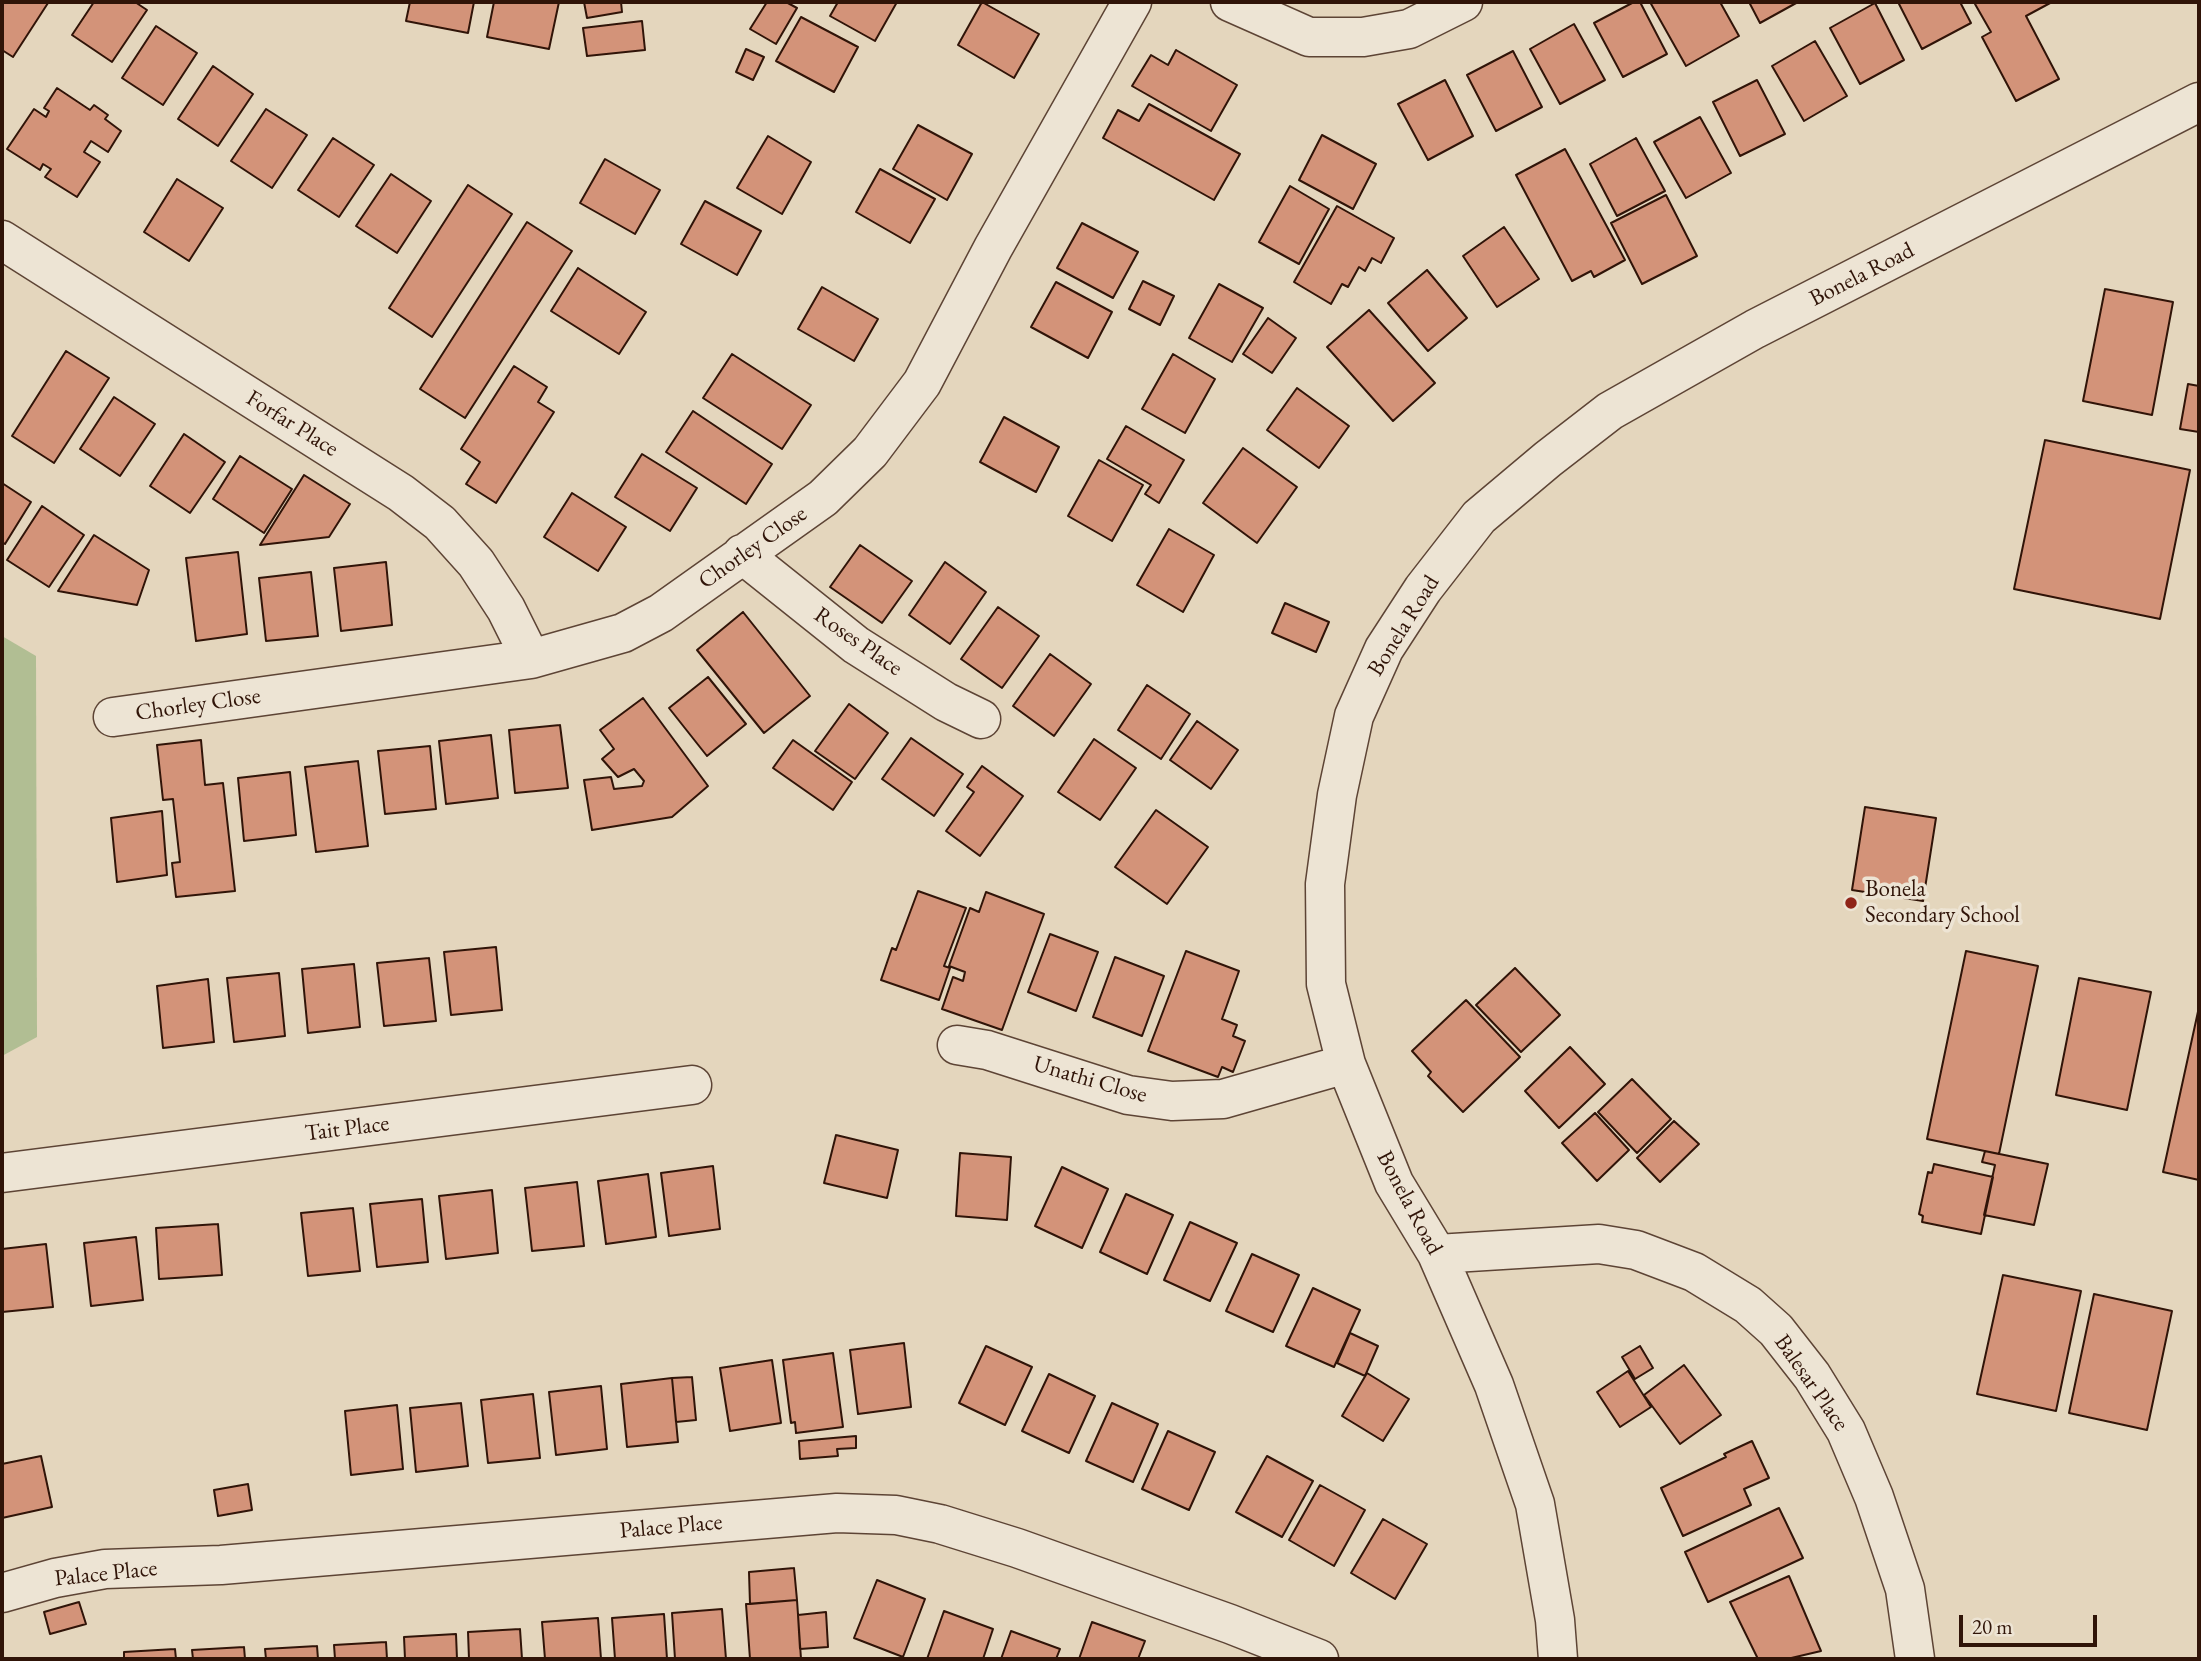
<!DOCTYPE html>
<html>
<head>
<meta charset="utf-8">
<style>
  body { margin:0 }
  #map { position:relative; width:2201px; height:1661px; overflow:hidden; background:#e4d6bd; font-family:"EB Garamond",serif }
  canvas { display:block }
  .frame { position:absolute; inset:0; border:4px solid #301408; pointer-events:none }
  .scale { position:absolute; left:1959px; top:1615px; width:138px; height:32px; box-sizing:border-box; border:4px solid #301408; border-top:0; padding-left:9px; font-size:21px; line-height:24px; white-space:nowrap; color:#301408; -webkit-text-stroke:5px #ede4d4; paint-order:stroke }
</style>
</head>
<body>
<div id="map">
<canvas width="2201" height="1661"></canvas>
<div class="frame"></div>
<div class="scale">20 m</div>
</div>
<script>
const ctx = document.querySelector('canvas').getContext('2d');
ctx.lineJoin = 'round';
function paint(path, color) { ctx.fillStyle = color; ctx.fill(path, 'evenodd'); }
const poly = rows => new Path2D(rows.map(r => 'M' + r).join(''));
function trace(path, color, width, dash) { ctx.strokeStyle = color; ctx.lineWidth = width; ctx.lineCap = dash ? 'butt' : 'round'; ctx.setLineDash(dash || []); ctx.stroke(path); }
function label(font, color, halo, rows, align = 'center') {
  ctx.font = font + ' "EB Garamond",serif'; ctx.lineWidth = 7; ctx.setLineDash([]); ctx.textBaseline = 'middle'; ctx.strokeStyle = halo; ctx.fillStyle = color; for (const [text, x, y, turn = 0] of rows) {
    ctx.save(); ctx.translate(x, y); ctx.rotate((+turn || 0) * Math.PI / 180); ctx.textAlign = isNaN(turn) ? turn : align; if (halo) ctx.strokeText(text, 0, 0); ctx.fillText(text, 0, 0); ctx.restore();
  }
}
paint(poly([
  [2,636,36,656,37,1037,2,1056]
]), '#b1be93');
const building = poly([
  [2,2,48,3,13,57,2,50,2,2],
  [94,2,135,2,147,10,112,62,72,35,94,2],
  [410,2,474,2,468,33,406,21,410,2],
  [494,2,559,2,549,49,487,37,494,2],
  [584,2,624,2,621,2,622,12,587,18,584,2],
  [767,2,786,2,797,8,776,44,750,29,767,2],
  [838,2,897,2,875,41,830,16,838,2],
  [982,2,1039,34,1014,78,958,45,982,2],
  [1634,2,1640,2,1667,54,1623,77,1594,23,1634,2],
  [1650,2,1720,2,1739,36,1686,66,1650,2],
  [1749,2,1798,2,1760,23,1749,2],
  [1898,2,1960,2,1971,23,1922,49,1898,2],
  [1979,2,2052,2,2026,16,2059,79,2016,101,1982,37,1991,32,1975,4,1979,2],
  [1875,3,1904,60,1860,84,1830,28,1875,3],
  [801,17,858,47,834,92,776,61,801,17],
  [642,21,645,50,587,56,583,28,642,21],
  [1574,24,1605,80,1560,104,1530,49,1574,24],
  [156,26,197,53,163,105,122,78,156,26],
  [1815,41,1847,96,1804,121,1772,66,1815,41],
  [746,49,764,57,753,80,736,72,746,49],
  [1176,50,1237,85,1211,131,1132,86,1151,55,1168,65,1176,50],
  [1513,51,1542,107,1496,131,1467,75,1513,51],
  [213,66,253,94,218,146,178,119,213,66],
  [1445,80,1473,136,1428,160,1398,104,1445,80],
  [1757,80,1785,134,1740,156,1713,102,1757,80],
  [57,88,90,110,94,105,108,115,105,119,121,131,108,152,91,141,84,152,100,162,77,197,45,177,51,169,43,164,40,170,7,149,34,109,46,117,49,111,44,108,57,88],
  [1149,104,1240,154,1214,200,1103,138,1118,110,1139,121,1149,104],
  [266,109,307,135,272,188,231,161,266,109],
  [1700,117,1731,173,1686,198,1654,142,1700,117],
  [918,125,972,154,947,200,893,169,918,125],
  [1322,135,1376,164,1353,209,1299,180,1322,135],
  [768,136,811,162,782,214,737,188,768,136],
  [333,138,374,165,339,217,298,190,333,138],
  [1636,138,1665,191,1617,216,1590,164,1636,138],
  [1565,149,1625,260,1594,277,1591,271,1572,281,1516,175,1565,149],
  [605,159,660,190,635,234,580,203,605,159],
  [880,169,935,199,910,243,856,212,880,169],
  [391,174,431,201,397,253,356,226,391,174],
  [177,179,223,208,189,261,144,232,177,179],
  [468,185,512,214,432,337,389,308,468,185],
  [1290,186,1329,209,1299,264,1259,242,1290,186],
  [1666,195,1697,256,1642,284,1611,223,1666,195],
  [705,201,761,231,737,275,681,244,705,201],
  [1337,206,1394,238,1381,263,1372,258,1365,271,1359,267,1348,287,1342,284,1331,304,1294,282,1337,206],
  [527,222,572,251,465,418,420,389,527,222],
  [1082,223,1138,252,1113,298,1057,268,1082,223],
  [1504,227,1539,279,1497,307,1463,256,1504,227],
  [578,268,646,312,619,354,551,311,578,268],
  [1427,270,1467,318,1428,351,1388,303,1427,270],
  [1143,281,1174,296,1160,325,1129,309,1143,281],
  [1056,282,1112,312,1088,358,1031,327,1056,282],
  [1219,284,1263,308,1232,362,1189,338,1219,284],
  [822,287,878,319,854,361,798,329,822,287],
  [2105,289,2173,302,2152,415,2083,401,2105,289],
  [1369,310,1435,383,1393,421,1327,347,1369,310],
  [1268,318,1296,338,1272,373,1243,354,1268,318],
  [66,351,109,378,54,463,12,436,66,351],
  [732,354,811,405,782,449,703,398,732,354],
  [1173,354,1215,379,1185,433,1142,409,1173,354],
  [514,366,547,387,538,402,554,412,496,503,466,484,480,462,461,449,514,366],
  [2188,384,2199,386,2199,432,2180,429,2188,384],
  [1297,388,1349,426,1319,468,1267,430,1297,388],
  [114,397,155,424,120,476,80,449,114,397],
  [693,411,772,464,746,504,666,452,693,411],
  [1004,417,1059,447,1036,492,980,462,1004,417],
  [1126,426,1184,460,1159,503,1145,494,1151,485,1107,459,1126,426],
  [184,434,225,462,190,513,150,486,184,434],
  [2045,440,2190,470,2160,619,2014,589,2045,440],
  [1243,448,1297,487,1257,543,1203,503,1243,448],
  [642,454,697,488,670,531,615,497,642,454],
  [240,456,292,489,264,533,213,499,240,456],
  [1099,460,1143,485,1112,541,1068,516,1099,460],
  [304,475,350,504,329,537,260,545,304,475],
  [2,483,31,502,5,544,2,542,2,483],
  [572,493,626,527,598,571,544,537,572,493],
  [42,506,84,535,49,587,7,560,42,506],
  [1169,529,1214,555,1183,612,1137,585,1169,529],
  [94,535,149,570,137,605,58,591,94,535],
  [860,545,912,581,882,623,830,587,860,545],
  [238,552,247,634,196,641,186,558,238,552],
  [386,562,392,625,341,631,334,568,386,562],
  [945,562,986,592,950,644,909,615,945,562],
  [311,572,318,636,266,641,259,578,311,572],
  [1285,603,1329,622,1316,652,1272,633,1285,603],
  [998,607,1039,636,1002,688,961,659,998,607],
  [743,612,810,696,764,733,697,650,743,612],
  [1050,654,1091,684,1054,736,1013,706,1050,654],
  [708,677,746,724,707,756,669,708,708,677],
  [1147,685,1190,714,1161,759,1118,730,1147,685],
  [643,698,708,786,672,817,592,830,584,780,611,777,614,789,642,786,644,781,634,769,618,777,602,759,614,749,600,730,643,698],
  [849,704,888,733,855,779,815,751,849,704],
  [1197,721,1238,750,1211,789,1170,760,1197,721],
  [560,725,568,788,515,793,509,730,560,725],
  [491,735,498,798,446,804,439,741,491,735],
  [911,738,963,774,934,816,882,779,911,738],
  [1094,739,1136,768,1100,820,1058,792,1094,739],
  [201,740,205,785,223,783,235,891,176,897,172,863,180,862,173,799,163,800,157,745,201,740],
  [793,740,852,782,833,810,773,768,793,740],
  [430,746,436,809,385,814,378,751,430,746],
  [358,761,368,846,316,852,305,767,358,761],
  [982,766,1023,796,980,856,946,831,974,792,967,787,982,766],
  [290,772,296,835,244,841,238,778,290,772],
  [1865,807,1936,818,1923,901,1852,890,1865,807],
  [1156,810,1208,847,1167,904,1115,867,1156,810],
  [162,811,167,875,117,882,111,818,162,811],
  [918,891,966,908,944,966,950,968,939,1000,881,980,892,948,896,950,918,891],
  [986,892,1044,914,1002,1030,942,1009,953,977,963,981,965,972,949,966,970,908,979,912,986,892],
  [1050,934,1098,952,1076,1011,1028,992,1050,934],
  [496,947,502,1010,451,1015,444,952,496,947],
  [1186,951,1239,971,1222,1019,1237,1025,1233,1036,1245,1041,1233,1072,1222,1067,1218,1077,1148,1051,1186,951],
  [1966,951,2038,966,1999,1154,1927,1139,1966,951],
  [1115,957,1164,976,1142,1036,1093,1017,1115,957],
  [429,958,436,1021,384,1026,377,963,429,958],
  [354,964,360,1027,308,1033,302,969,354,964],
  [1515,968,1560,1015,1521,1052,1476,1005,1515,968],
  [279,973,285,1036,234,1042,227,978,279,973],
  [2079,978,2151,992,2127,1110,2056,1095,2079,978],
  [208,979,214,1042,163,1048,157,986,208,979],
  [1466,1000,1520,1057,1463,1112,1428,1076,1431,1072,1412,1051,1466,1000],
  [2199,1007,2199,1180,2163,1172,2199,1007],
  [1570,1047,1605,1084,1559,1128,1525,1091,1570,1047],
  [1632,1079,1671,1119,1637,1153,1598,1112,1632,1079],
  [1595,1113,1629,1150,1597,1181,1562,1143,1595,1113],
  [1674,1121,1699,1144,1660,1182,1637,1158,1674,1121],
  [836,1135,898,1150,887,1198,824,1183,836,1135],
  [1985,1151,2048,1164,2034,1225,1984,1215,1995,1165,1982,1162,1985,1151],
  [960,1153,1011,1157,1007,1220,956,1216,960,1153],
  [1934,1164,1993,1177,1981,1234,1922,1222,1923,1216,1919,1214,1928,1172,1932,1173,1934,1164],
  [713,1166,720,1229,669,1236,661,1173,713,1166],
  [1062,1167,1108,1189,1082,1248,1035,1226,1062,1167],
  [648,1174,656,1237,606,1244,598,1181,648,1174],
  [577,1182,584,1246,532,1251,525,1188,577,1182],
  [492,1190,498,1253,446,1259,439,1196,492,1190],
  [1126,1194,1173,1215,1147,1274,1100,1252,1126,1194],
  [422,1199,428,1262,377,1267,370,1204,422,1199],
  [353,1208,360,1271,308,1276,301,1213,353,1208],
  [1190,1222,1237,1243,1210,1301,1164,1280,1190,1222],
  [218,1224,222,1275,159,1279,156,1228,218,1224],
  [136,1237,143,1300,91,1306,84,1243,136,1237],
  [46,1244,53,1307,2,1312,2,1249,46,1244],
  [1252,1254,1299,1275,1273,1332,1226,1311,1252,1254],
  [2003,1275,2081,1291,2056,1411,1977,1394,2003,1275],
  [1313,1288,1360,1310,1334,1367,1286,1346,1313,1288],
  [2094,1294,2172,1311,2147,1430,2069,1413,2094,1294],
  [1350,1333,1378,1346,1365,1376,1337,1363,1350,1333],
  [904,1343,911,1407,858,1414,850,1350,904,1343],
  [986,1346,1032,1367,1005,1425,959,1403,986,1346],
  [1640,1346,1653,1368,1635,1379,1622,1357,1640,1346],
  [833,1353,843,1427,796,1433,795,1422,791,1423,783,1360,833,1353],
  [772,1360,781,1423,730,1431,720,1368,772,1360],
  [1684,1365,1721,1415,1680,1444,1644,1395,1684,1365],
  [1628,1371,1651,1407,1620,1427,1597,1392,1628,1371],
  [1367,1373,1409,1399,1383,1441,1342,1416,1367,1373],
  [1049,1374,1095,1396,1069,1453,1022,1431,1049,1374],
  [692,1377,696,1420,676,1422,672,1378,692,1377],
  [672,1378,678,1442,627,1447,621,1384,672,1378],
  [601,1386,607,1449,556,1455,549,1392,601,1386],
  [533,1394,540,1458,488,1463,481,1400,533,1394],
  [461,1403,468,1466,416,1472,410,1408,461,1403],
  [1112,1403,1158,1424,1133,1482,1086,1461,1112,1403],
  [397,1405,403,1469,351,1475,345,1411,397,1405],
  [1168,1431,1215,1452,1189,1510,1142,1489,1168,1431],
  [856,1436,856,1448,837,1449,838,1456,800,1459,799,1441,856,1436],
  [1752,1441,1769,1478,1744,1489,1751,1505,1683,1536,1661,1488,1726,1457,1724,1454,1752,1441],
  [41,1456,52,1507,2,1518,2,1464,41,1456],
  [1267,1456,1313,1481,1282,1537,1236,1512,1267,1456],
  [248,1484,252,1510,218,1516,214,1490,248,1484],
  [1320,1485,1365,1510,1334,1566,1289,1540,1320,1485],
  [1779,1508,1803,1558,1708,1602,1685,1552,1779,1508],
  [1383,1519,1427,1544,1395,1599,1351,1573,1383,1519],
  [794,1568,797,1600,750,1604,749,1572,794,1568],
  [1789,1576,1821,1651,1787,1659,1758,1659,1730,1602,1789,1576],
  [877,1580,925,1599,903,1657,854,1638,877,1580],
  [797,1600,801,1659,750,1659,746,1604,797,1600],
  [79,1602,86,1624,50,1634,44,1612,79,1602],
  [722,1609,726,1659,675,1659,672,1613,722,1609],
  [944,1611,993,1629,983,1659,927,1659,944,1611],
  [826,1612,828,1647,800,1649,798,1615,826,1612],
  [664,1614,667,1659,615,1659,612,1618,664,1614],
  [598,1618,601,1659,545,1659,542,1622,598,1618],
  [1092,1622,1145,1641,1138,1659,1079,1659,1092,1622],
  [520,1629,522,1659,469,1659,468,1632,520,1629],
  [1011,1631,1060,1649,1056,1659,1001,1659,1011,1631],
  [456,1634,457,1659,405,1659,404,1637,456,1634],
  [386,1642,387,1659,335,1659,334,1645,386,1642],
  [317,1646,318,1659,266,1659,265,1649,317,1646],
  [244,1647,245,1659,193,1659,192,1650,244,1647],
  [175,1649,176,1659,124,1659,124,1652,175,1649]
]);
paint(building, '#d39379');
trace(building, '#301408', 2);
const street = poly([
  [1230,2,1309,37,1363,37,1409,29,1463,2],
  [2,240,401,493,440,523,476,563,506,609,531,659],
  [742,554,856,645,946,702,981,719],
  [113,717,531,659,623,633,661,613,823,498,870,452,922,383,993,248,1132,2],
  [957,1045,987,1050,1128,1095,1172,1101,1223,1099,1346,1064],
  [2,1173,692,1085],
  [1437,1254,1599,1244,1636,1250,1694,1272,1748,1305,1776,1330,1812,1376,1846,1431,1874,1497,1905,1589,1915,1659],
  [2,1593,55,1578,105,1569,221,1565,837,1513,896,1515,940,1524,1017,1548,1230,1624,1319,1659],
  [1558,1659,1555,1620,1535,1504,1494,1385,1437,1254,1394,1183,1346,1064,1326,984,1325,884,1337,795,1354,716,1384,649,1423,589,1479,517,1548,459,1610,411,1755,329,2199,102]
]);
trace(street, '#5d4435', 41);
trace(street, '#ede4d4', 38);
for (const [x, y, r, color] of [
  [1851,903,7,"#8f2418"]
]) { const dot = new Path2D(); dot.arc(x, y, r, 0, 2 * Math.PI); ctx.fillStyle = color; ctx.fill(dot); trace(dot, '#ede4d4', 2.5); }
label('23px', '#301408', '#ede4d4', [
  ["Bonela Road",1862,275,-27],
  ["Forfar Place",292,424,32],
  ["Chorley Close",753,548,-35],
  ["Bonela Road",1404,626,-58],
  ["Roses Place",858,642,35],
  ["Chorley Close",198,705,-8],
  ["Unathi Close",1090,1080,16],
  ["Tait Place",347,1129,-7],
  ["Bonela Road",1409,1203,62],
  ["Balesar Place",1811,1383,55],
  ["Palace Place",671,1527,-5],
  ["Palace Place",106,1574,-6]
]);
label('23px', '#301408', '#ede4d4', [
  ["Bonela",1865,890],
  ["Secondary School",1865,916]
], 'left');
</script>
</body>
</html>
